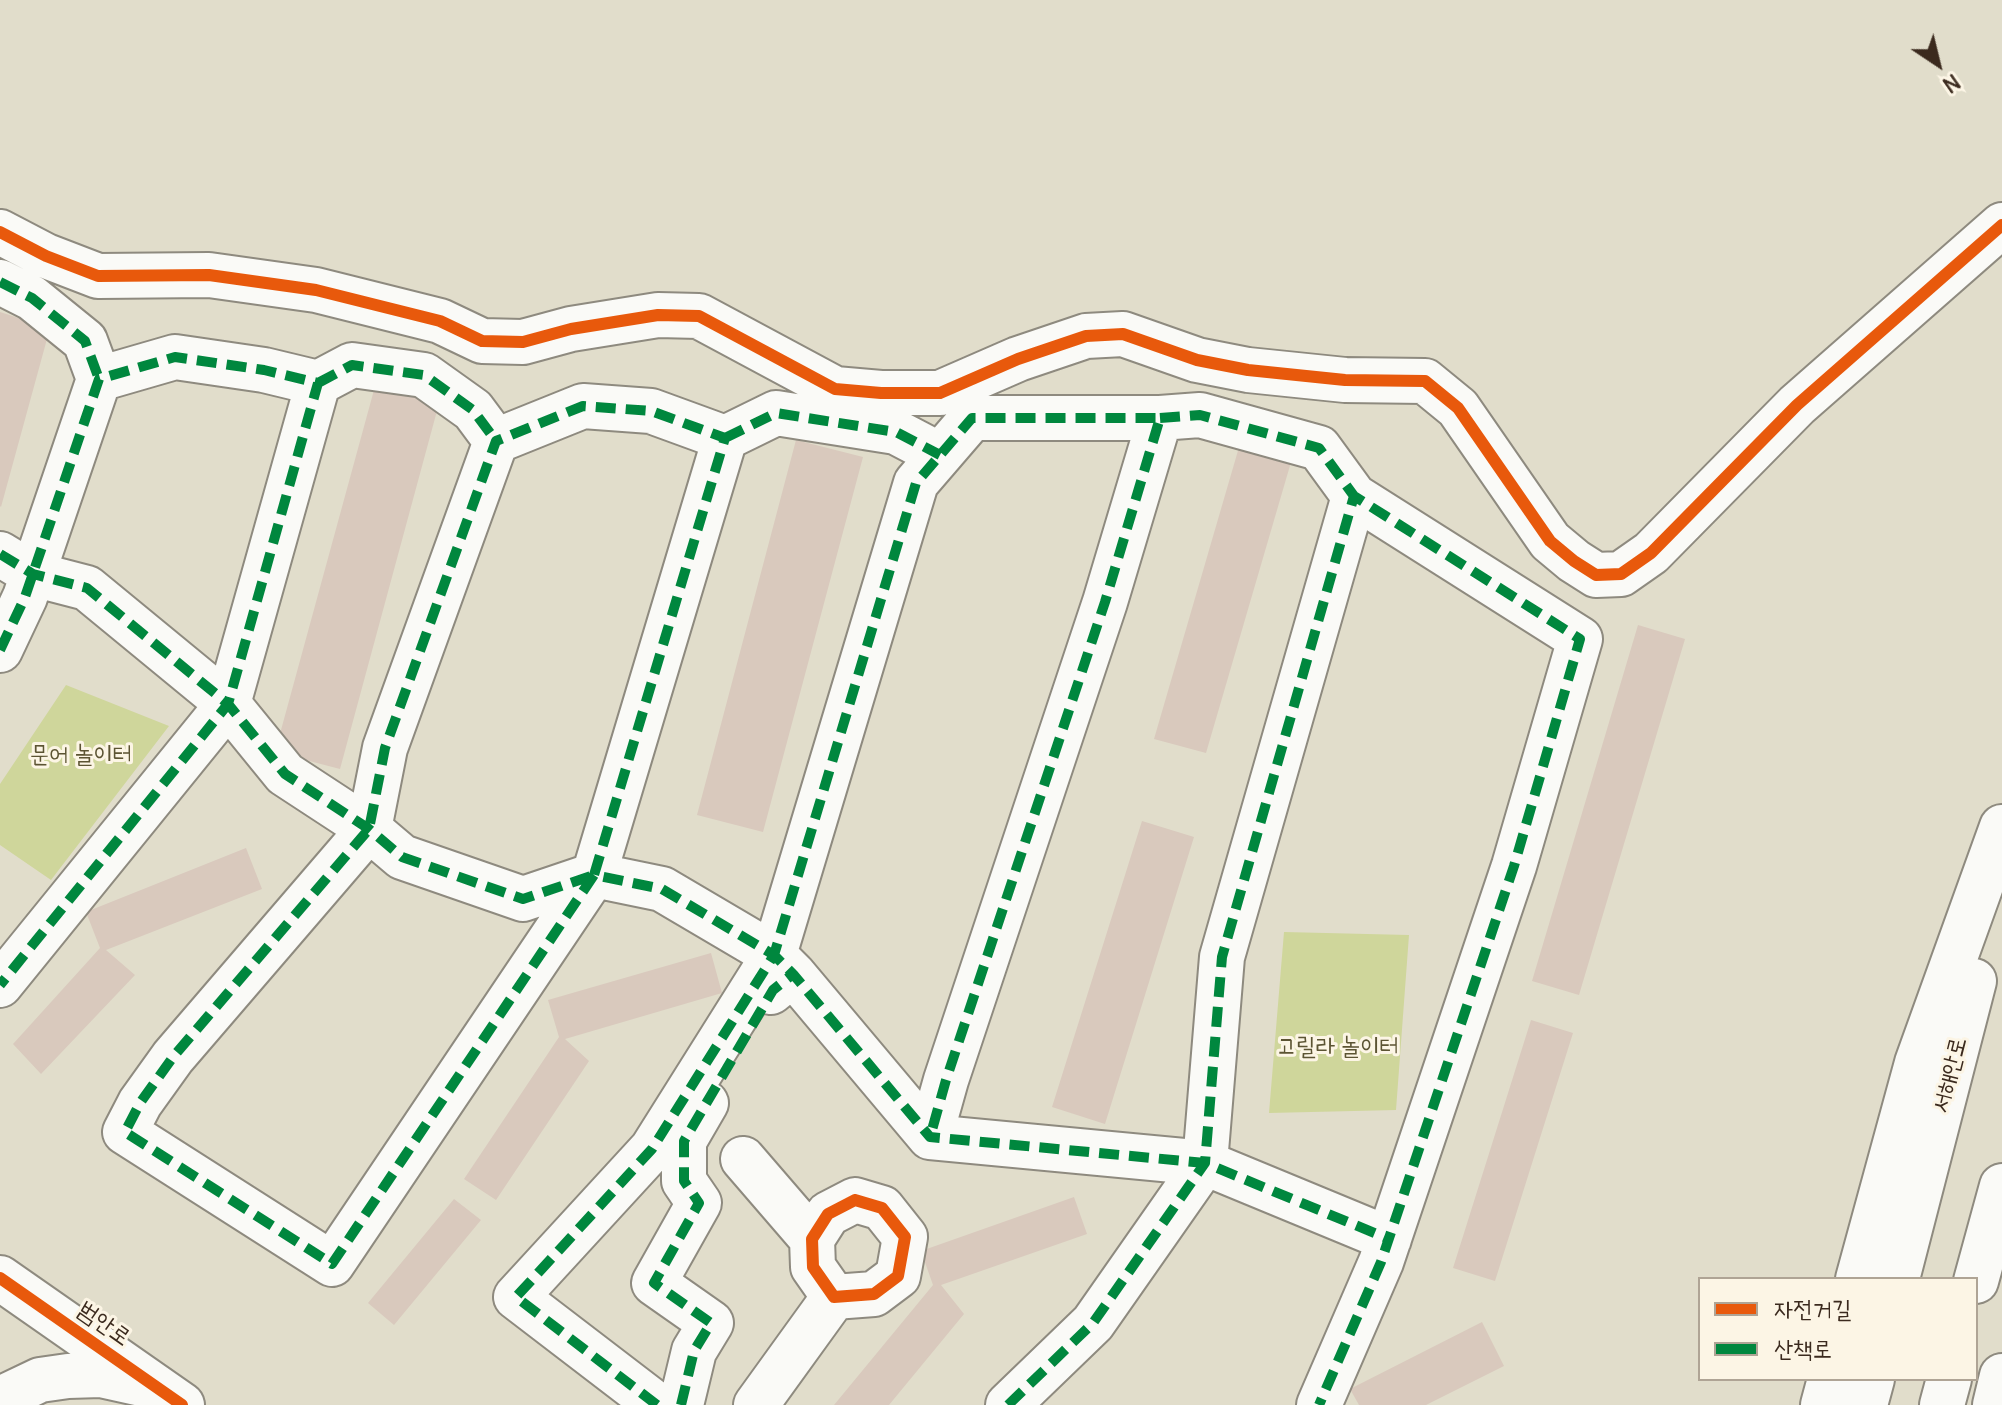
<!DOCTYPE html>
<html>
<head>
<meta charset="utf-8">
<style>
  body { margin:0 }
  #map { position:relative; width:2002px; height:1405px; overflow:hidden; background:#e1ddcb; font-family:Delius,"Poor Story",sans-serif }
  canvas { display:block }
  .legend { position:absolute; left:1698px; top:1277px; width:280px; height:104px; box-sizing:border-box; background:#fcf5e5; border:2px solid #afa495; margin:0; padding:10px 14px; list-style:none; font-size:24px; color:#3b2a1e }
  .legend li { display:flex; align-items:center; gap:16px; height:40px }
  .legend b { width:40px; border:2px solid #afa495 }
  .north { position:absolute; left:1898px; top:24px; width:80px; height:80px; -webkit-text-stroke:6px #fcf5e5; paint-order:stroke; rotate:145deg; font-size:22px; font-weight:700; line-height:32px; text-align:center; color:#3b2a1e }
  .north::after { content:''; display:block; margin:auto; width:28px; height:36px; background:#3b2a1e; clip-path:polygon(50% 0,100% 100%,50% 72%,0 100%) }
</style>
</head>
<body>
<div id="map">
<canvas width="2002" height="1405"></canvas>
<ul class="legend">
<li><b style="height:10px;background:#e8590c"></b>자전거길</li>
<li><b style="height:10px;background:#00873e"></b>산책로</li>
</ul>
<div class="north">N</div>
</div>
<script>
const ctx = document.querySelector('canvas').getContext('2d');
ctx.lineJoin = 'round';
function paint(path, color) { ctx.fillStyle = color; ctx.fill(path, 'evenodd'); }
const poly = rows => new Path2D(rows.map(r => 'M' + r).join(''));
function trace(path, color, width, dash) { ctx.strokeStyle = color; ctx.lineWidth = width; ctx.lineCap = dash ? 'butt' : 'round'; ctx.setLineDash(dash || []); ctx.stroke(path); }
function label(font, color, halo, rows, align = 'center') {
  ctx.font = font + ' Delius,"Poor Story",sans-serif'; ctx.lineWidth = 6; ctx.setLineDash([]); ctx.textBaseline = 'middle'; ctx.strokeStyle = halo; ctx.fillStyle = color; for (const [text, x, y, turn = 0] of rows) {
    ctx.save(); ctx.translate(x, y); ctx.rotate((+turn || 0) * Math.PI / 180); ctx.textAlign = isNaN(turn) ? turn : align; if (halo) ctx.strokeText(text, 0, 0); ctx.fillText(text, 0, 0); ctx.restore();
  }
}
paint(poly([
  [66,685,169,726,51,880,0,845,0,784],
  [1284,932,1409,935,1396,1110,1269,1113]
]), '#cfd69b');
paint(poly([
  [0,312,50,328,1,507,0,506],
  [377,379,441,396,340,769,275,752],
  [1244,430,1296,445,1206,753,1154,739],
  [796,440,863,457,763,832,697,815],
  [1638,625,1685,639,1579,995,1532,981],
  [1142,821,1194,837,1105,1124,1052,1107],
  [246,848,262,889,106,950,135,975,41,1074,13,1044,100,948,86,912],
  [711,953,722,993,565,1039,589,1061,496,1200,464,1179,559,1037,548,1000],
  [1531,1020,1573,1033,1495,1281,1453,1268],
  [1074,1197,1087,1234,941,1285,964,1314,889,1405,834,1405,933,1285,921,1251],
  [454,1199,481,1220,394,1325,368,1303],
  [1482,1322,1504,1366,1426,1405,1359,1405,1350,1389]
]), '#d9c9bd');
const minor = poly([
  [0,232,46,256,98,276,209,275,316,290,440,321,482,341,523,342,571,329,658,315,699,316,835,389,881,393,940,393,1018,359,1086,336,1123,334,1197,360,1248,370,1345,380,1425,381,1458,408,1550,541,1574,561,1596,575,1621,574,1651,553,1797,405,2002,225],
  [0,282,32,298,85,341,99,379],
  [318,383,352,365,424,375,473,410,496,441],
  [1160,418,1200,415,1319,448,1354,496],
  [725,438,776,413,896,432,940,455],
  [0,554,33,574,87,588,228,704,285,774,369,829,402,857,523,899,594,875],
  [0,650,25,597,99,379,175,357,264,370,318,383,228,704,0,985],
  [594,875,332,1264,125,1132,140,1103,173,1057,369,829,385,748,496,441,583,406,651,411,725,438,594,875,662,889,774,955,793,974],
  [771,992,793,974,930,1137,1205,1163,1389,1239],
  [743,1159,812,1239],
  [0,1278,182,1405],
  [657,1405,516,1297,652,1149,774,955,916,483,972,418,1160,418,1105,602,946,1080,930,1137],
  [681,1405,694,1351,711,1323,654,1283,699,1203,684,1181,684,1141,706,1103],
  [756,1405,834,1297,874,1294,898,1276,905,1237,882,1208,855,1200,828,1214,812,1239,813,1267,834,1297],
  [1008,1405,1093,1323,1205,1163,1222,957,1354,496,1580,639,1514,866,1381,1262,1319,1405]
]);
const major = poly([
  [1858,1279,1917,1063,2002,827],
  [1897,1279,1974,981],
  [1976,1281,2002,1186],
  [0,1399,40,1380,68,1376,101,1375,155,1387],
  [1823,1405,1830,1379],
  [1865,1405,1872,1379],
  [1942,1405,1949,1379],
  [1995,1405,2002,1376]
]);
trace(minor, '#8e8a7f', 48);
trace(major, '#8e8a7f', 48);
trace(minor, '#fafaf7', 44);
trace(major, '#fafaf7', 44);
trace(poly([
  [0,282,32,298,85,341,99,379],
  [318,383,352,365,424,375,473,410,496,441],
  [1160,418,1200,415,1319,448,1354,496],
  [725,438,776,413,896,432,940,455],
  [0,554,33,574,87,588,228,704,285,774,369,829,402,857,523,899,594,875],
  [0,650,25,597,99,379,175,357,264,370,318,383,228,704,0,985],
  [594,875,332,1264,125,1132,140,1103,173,1057,369,829,385,748,496,441,583,406,651,411,725,438,594,875,662,889,774,955,793,974],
  [657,1405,516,1297,652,1149,774,955,916,483,972,418,1160,418,1105,602,946,1080,930,1137],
  [681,1405,694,1351,711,1323,654,1283,699,1203,684,1181,684,1141,773,990,793,974,930,1137,1205,1163,1389,1239],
  [1008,1405,1093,1323,1205,1163,1222,957,1354,496,1580,639,1514,866,1381,1262,1319,1405]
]), '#00873e', 10, [20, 10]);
trace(poly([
  [0,232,46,256,98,276,209,275,316,290,440,321,482,341,523,342,571,329,658,315,699,316,835,389,881,393,940,393,1018,359,1086,336,1123,334,1197,360,1248,370,1345,380,1425,381,1458,408,1550,541,1574,561,1596,575,1621,574,1651,553,1797,405,2002,225],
  [855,1200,882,1208,905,1237,898,1276,874,1294,834,1297,813,1267,812,1239,828,1214,855,1200],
  [0,1278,182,1405]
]), '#e8590c', 12);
label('24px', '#5c5433', '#fcf5e5', [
  ["문어 놀이터",81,755],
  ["고릴라 놀이터",1338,1047]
]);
label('24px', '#3b2a1e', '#fcf5e5', [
  ["서해안로",1950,1075,-76],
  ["범안로",104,1324,35]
]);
</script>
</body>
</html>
